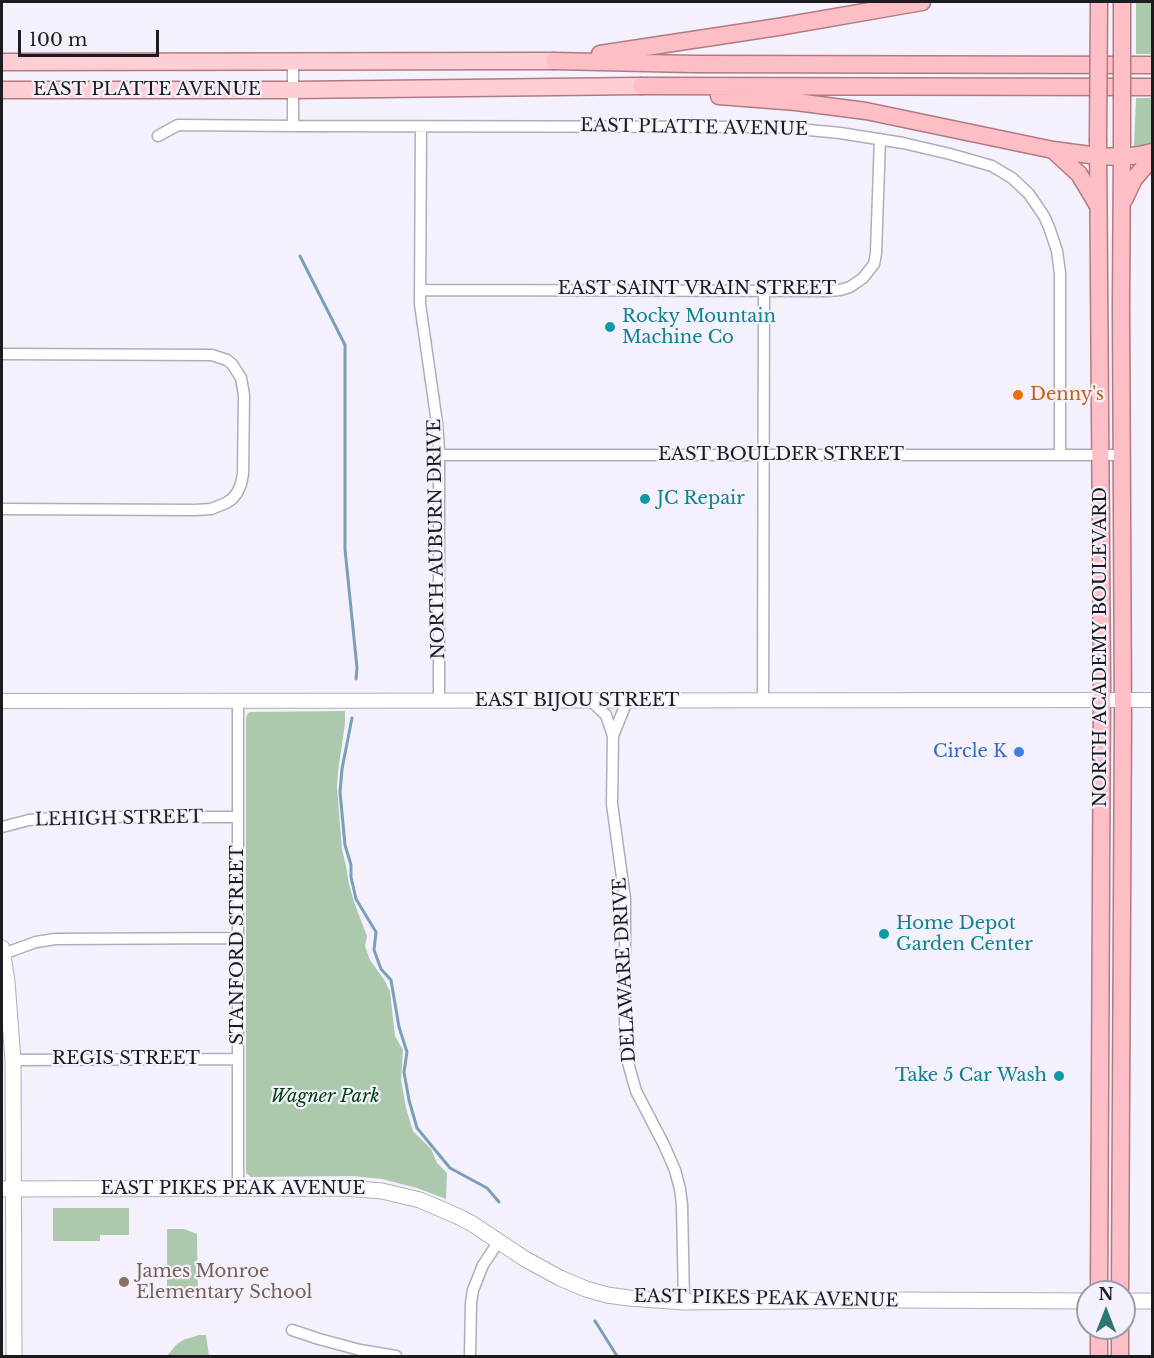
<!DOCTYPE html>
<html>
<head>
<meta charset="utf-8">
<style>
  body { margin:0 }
  #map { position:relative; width:1154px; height:1358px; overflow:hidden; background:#f4f1fd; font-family:"Libre Baskerville",serif }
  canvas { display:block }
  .frame { position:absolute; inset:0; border:3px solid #1c1b20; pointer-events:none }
  .north { position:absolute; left:1076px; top:1280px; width:60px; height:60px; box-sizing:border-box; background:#f4f1fd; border:2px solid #9e9ba5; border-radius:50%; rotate:0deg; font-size:16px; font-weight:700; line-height:24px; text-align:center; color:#1c1b20 }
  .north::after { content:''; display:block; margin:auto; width:21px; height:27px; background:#2d7671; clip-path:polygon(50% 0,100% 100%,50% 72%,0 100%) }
  .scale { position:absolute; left:18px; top:30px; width:141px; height:27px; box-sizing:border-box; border:3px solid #1c1b20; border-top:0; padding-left:8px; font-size:18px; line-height:21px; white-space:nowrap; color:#1c1b20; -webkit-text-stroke:4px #f4f1fd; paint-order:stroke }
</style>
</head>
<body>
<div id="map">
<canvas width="1154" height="1358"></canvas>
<div class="frame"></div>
<div class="north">N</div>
<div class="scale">100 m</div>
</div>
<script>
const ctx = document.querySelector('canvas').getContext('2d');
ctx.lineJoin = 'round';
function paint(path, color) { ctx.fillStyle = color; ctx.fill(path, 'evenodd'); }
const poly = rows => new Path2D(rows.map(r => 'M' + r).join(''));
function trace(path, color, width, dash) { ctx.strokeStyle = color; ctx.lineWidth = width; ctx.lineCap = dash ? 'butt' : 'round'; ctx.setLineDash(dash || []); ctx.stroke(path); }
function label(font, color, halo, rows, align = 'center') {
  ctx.font = font + ' "Libre Baskerville",serif'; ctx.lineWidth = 4.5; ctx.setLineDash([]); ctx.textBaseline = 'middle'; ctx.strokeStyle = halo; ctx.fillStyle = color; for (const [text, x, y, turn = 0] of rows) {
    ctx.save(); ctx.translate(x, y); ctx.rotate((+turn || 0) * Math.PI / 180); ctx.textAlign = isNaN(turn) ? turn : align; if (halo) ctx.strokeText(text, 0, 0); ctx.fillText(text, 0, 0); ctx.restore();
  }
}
paint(poly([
  [1136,2,1152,2,1152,54,1136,54],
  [1136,98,1152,98,1152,149,1133,150,1134,146],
  [345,711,345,724,338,771,337,787,342,849,346,866,349,884,354,902,367,936,365,946,370,960,385,981,390,992,395,1036,403,1050,401,1080,406,1108,413,1131,431,1149,437,1163,447,1173,446,1199,417,1188,382,1179,352,1176,251,1177,246,1173,246,717,248,713,250,712],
  [53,1208,129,1208,129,1235,100,1235,100,1241,53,1241],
  [167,1229,184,1229,197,1234,198,1299,167,1298],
  [199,1335,206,1335,209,1356,167,1356,176,1345,183,1340]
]), '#acc8ad');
trace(poly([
  [300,256,345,345,345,549,357,668,356,679],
  [352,718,342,769,340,792,345,845,351,865,351,877,356,899,376,932,374,950,381,969,391,980,399,1027,407,1052,404,1072,409,1100,417,1128,450,1168,487,1188,499,1202],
  [595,1321,617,1356]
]), '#7b9fb9', 3);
const minor = poly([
  [293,126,777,127,840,133,903,143,950,154,992,166,1012,178,1029,194,1044,216,1049,227,1057,251,1060,273,1060,455],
  [421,127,420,304,437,423,439,450,439,701],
  [158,136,178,125,293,126,293,61],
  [420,290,829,291,840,290,850,287,863,278,874,264,876,253,880,139],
  [2,354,212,355,227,360,232,364,241,378,244,395,243,474,241,484,237,493,232,499,226,503,211,509,195,510,2,509],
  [440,455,1122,455],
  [238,701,238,1189],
  [591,701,606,715,613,736,612,804,625,899,625,1044,627,1059,636,1091,664,1145,675,1170,680,1189,682,1205,684,1302],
  [763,701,764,291],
  [613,736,627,701],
  [2,827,29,820,63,817,238,817],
  [3,954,36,942,55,939,238,938],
  [13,1060,238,1059],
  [292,1330,319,1339,360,1350,396,1356],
  [470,1356,471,1303,473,1290,483,1265,499,1241]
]);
const tertiary = poly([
  [2,701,1152,700]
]);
const secondary = poly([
  [2,948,7,982,13,1060,14,1356],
  [2,1189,344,1188,382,1191,420,1200,457,1216,471,1223,525,1259,560,1278,586,1289,607,1295,629,1298,684,1302,896,1300,1088,1301],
  [1124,1301,1152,1301]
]);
const primary = poly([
  [2,62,554,61],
  [2,90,293,90,641,86]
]);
const trunk = poly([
  [600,54,778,27,922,2],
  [554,61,693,64,1152,65],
  [641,86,1152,87],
  [719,96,796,102,866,111,1053,150,1079,174,1097,204],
  [1098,141,1102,682,1099,1292],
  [1053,150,1098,156,1122,157,1139,155,1152,152],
  [1124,200,1134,179,1152,158],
  [1120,1292,1123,715,1121,307,1122,142],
  [1099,1356,1099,1328],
  [1120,1356,1120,1328]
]);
trace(minor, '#b0adb9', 13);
trace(tertiary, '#b0adb9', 16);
trace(secondary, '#b0adb9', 17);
trace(primary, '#af7b82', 19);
trace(trunk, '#af7b82', 19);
trace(minor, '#fff', 10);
trace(tertiary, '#fff', 14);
trace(secondary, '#fff', 15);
trace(primary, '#feced4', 16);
trace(trunk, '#febec6', 16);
const trunkBridge = poly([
  [1098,141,1099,2],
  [1122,142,1122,2]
]);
trace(trunkBridge, '#af7b82', 19, []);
trace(trunkBridge, '#febec6', 16);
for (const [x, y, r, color] of [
  [610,327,6,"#0f9aa8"],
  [1018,395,6,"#e8710a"],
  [645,499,6,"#0f9aa8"],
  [1019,752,6,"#3f7fe0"],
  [884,934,6,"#0f9aa8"],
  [1059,1076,6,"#0f9aa8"],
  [124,1282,6,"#8d6e63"]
]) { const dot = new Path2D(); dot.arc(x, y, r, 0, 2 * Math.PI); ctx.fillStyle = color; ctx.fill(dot); trace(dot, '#f4f1fd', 2); }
label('18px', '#1c1b20', '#f4f1fd', [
  ["EAST PLATTE AVENUE",147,90],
  ["EAST PLATTE AVENUE",694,128,1],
  ["EAST SAINT VRAIN STREET",697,289],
  ["EAST BOULDER STREET",781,455],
  ["NORTH AUBURN DRIVE",437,539,-91],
  ["NORTH ACADEMY BOULEVARD",1101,647,-90],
  ["EAST BIJOU STREET",577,701],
  ["LEHIGH STREET",119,819,-1],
  ["STANFORD STREET",238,945,-90],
  ["DELAWARE DRIVE",625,970,-93],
  ["REGIS STREET",126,1059],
  ["EAST PIKES PEAK AVENUE",233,1189],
  ["EAST PIKES PEAK AVENUE",766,1299,1]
]);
label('18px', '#0d838f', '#f4f1fd', [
  ["Rocky Mountain",622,317],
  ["Machine Co",622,338],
  ["JC Repair",657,499],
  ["Home Depot",896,924],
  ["Garden Center",896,945],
  ["Take 5 Car Wash",1047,1076,"right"]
], 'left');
label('18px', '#c56008', '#f4f1fd', [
  ["Denny's",1030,395]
], 'left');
label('18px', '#366cbe', '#f4f1fd', [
  ["Circle K",1007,752]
], 'right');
label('italic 18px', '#00420e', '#f4f1fd', [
  ["Wagner Park",325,1097]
]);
label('18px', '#785e54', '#f4f1fd', [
  ["James Monroe",136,1272],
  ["Elementary School",136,1293]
], 'left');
</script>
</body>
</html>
